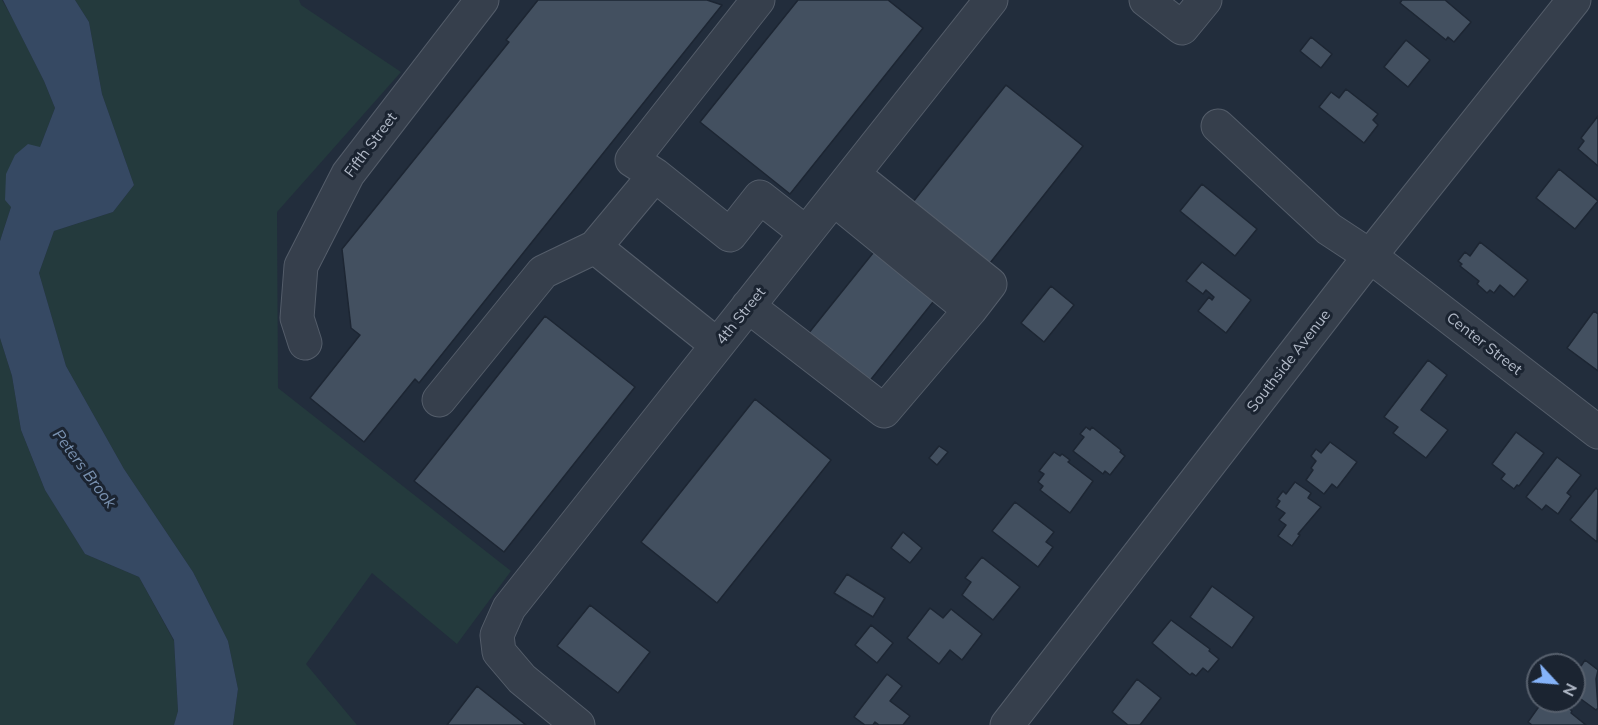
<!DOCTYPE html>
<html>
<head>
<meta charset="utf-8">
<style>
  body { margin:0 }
  #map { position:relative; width:1598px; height:725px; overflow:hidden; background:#222d3c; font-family:Mulish,sans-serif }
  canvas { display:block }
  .north { position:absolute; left:1526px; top:653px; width:60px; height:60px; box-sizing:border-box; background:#1b2431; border:2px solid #57606d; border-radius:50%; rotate:116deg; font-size:16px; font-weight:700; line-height:24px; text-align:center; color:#b2bac8 }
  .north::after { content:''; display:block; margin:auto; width:21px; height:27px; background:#85b3f9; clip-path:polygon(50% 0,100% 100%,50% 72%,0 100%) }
</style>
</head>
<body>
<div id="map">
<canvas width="1598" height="725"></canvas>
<div class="north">N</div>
</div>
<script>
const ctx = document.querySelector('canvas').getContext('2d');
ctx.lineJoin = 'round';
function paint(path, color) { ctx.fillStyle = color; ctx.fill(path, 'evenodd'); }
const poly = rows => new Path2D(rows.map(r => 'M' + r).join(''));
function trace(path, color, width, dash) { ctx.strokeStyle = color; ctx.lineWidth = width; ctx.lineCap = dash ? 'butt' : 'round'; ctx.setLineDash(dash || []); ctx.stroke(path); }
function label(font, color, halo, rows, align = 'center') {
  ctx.font = font + ' Mulish,sans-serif'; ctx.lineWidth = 6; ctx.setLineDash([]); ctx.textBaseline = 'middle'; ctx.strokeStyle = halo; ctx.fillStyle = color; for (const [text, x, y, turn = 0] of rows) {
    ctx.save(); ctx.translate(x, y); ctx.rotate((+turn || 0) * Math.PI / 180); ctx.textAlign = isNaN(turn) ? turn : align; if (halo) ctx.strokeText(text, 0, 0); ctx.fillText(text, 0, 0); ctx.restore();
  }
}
paint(poly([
  [0,0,2,0,14,21,44,81,55,108,40,147,11,207,0,241],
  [75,0,299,0,301,5,401,72,277,212,278,388,511,571,457,644,372,573,306,664,357,725,233,725,238,689,228,641,193,572,124,469,66,366,39,273,54,231,113,212,134,185,102,94,89,22],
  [0,338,12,376,21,430,45,490,85,554,139,577,174,641,178,711,174,725,0,725]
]), '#243a3d');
paint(poly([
  [3,0,75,0,89,22,102,94,134,185,113,212,54,231,39,273,66,366,124,469,193,572,228,641,238,689,233,725,174,725,178,711,174,640,139,577,85,554,45,490,21,430,12,376,0,338,0,241,11,207,5,200,6,174,15,155,28,144,40,147,55,108,44,81]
]), '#364963');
const building = poly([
  [538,0,707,0,722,5,419,383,415,379,364,442,310,398,360,335,351,328,342,249,509,42,506,40,538,0],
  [798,0,888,0,923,28,790,194,700,122,798,0],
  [1402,0,1445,0,1471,22,1454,42,1448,37,1446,40,1400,3,1402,0],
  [1311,37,1332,54,1321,68,1300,51,1311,37],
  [1406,40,1430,60,1408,87,1384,67,1406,40],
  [1006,85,1083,146,986,268,909,207,1006,85],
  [1346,89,1378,114,1373,120,1378,125,1364,143,1319,107,1331,92,1339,98,1346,89],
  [1598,116,1598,166,1578,149,1584,141,1581,138,1598,116],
  [1559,169,1598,201,1575,229,1536,198,1559,169],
  [1202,184,1257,229,1235,256,1180,211,1202,184],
  [1480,242,1528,280,1514,297,1500,285,1494,293,1490,290,1487,293,1477,284,1479,281,1460,266,1462,264,1458,261,1465,252,1470,256,1480,242],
  [877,248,937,297,868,383,808,334,877,248],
  [1202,262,1251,300,1226,333,1198,311,1209,297,1212,300,1214,297,1206,290,1203,294,1186,281,1202,262],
  [1051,286,1074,305,1044,342,1021,323,1051,286],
  [1594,311,1598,314,1598,371,1567,348,1594,311],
  [545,316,635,387,504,552,414,481,545,316],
  [1428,360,1447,375,1421,410,1448,430,1426,458,1393,433,1398,427,1384,417,1428,360],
  [755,399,831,460,717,603,641,542,755,399],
  [1086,427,1090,430,1092,427,1121,450,1120,452,1125,456,1110,475,1105,471,1103,474,1073,451,1084,437,1080,434,1086,427],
  [1516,432,1544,453,1519,486,1517,485,1514,489,1501,479,1505,474,1492,464,1516,432],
  [1330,442,1357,462,1337,488,1332,484,1324,494,1306,480,1313,470,1311,468,1316,461,1311,456,1316,449,1321,453,1330,442],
  [939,446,948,452,937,465,929,458,939,446],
  [1054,452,1060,456,1062,454,1070,460,1068,462,1093,481,1070,513,1040,490,1043,486,1038,482,1044,474,1039,471,1054,452],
  [1557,457,1581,475,1567,493,1571,496,1558,514,1546,505,1542,510,1526,497,1557,457],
  [1295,482,1311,493,1308,498,1321,507,1298,534,1300,535,1292,546,1278,536,1286,525,1279,520,1285,513,1276,507,1280,501,1277,499,1283,491,1286,494,1295,482],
  [1596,488,1598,490,1597,542,1570,520,1596,488],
  [1015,502,1054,532,1046,542,1053,547,1038,567,992,531,1015,502],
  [903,532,922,548,910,563,891,548,903,532],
  [982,557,1020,587,993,620,962,595,971,582,965,578,982,557],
  [847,574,885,598,873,617,834,593,847,574],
  [1212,586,1254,617,1232,648,1190,617,1212,586],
  [590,605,650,652,618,693,557,646,590,605],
  [930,608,943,618,951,609,982,634,962,660,950,650,939,664,907,638,930,608],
  [1171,620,1210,649,1209,651,1219,659,1208,672,1203,668,1196,676,1192,673,1190,675,1152,643,1171,620],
  [871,625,893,643,877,663,855,645,871,625],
  [1561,652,1581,666,1585,660,1598,670,1596,679,1598,708,1596,710,1574,694,1574,665,1551,665,1561,652],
  [887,674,902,686,890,701,910,716,903,725,879,725,875,722,873,725,865,725,854,717,887,674],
  [1137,679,1161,698,1140,725,1128,725,1112,712,1137,679],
  [477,686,526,725,447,725,477,686],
  [1554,701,1559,701,1572,711,1571,713,1586,725,1532,725,1528,722,1540,705,1547,710,1554,701]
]);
paint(building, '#435060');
trace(building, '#1d2633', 1.5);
const minor = poly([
  [1146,0,1182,28,1205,0],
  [1218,126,1329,229,1370,256,1598,432],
  [853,174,990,284,970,310],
  [655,175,730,235,760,197,806,233],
  [595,247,655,175,632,160,758,0],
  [748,306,884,411,970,310,834,199],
  [305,343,297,318,301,266,348,174,482,0],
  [439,400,543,272,595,247,717,345],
  [578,725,522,679,499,652,497,635,509,608,991,0],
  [1007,725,1370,256,1574,0]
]);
trace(minor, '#545d6a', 35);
trace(minor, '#363f4c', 33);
label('15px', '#b2bac8', '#1b2431', [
  ["Fifth Street",371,145,-53],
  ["4th Street",741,316,-51],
  ["Center Street",1484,344,38],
  ["Southside Avenue",1289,361,-52]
]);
label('italic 16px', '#7991b0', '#1b2431', [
  ["Peters Brook",84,469,53]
]);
</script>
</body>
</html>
